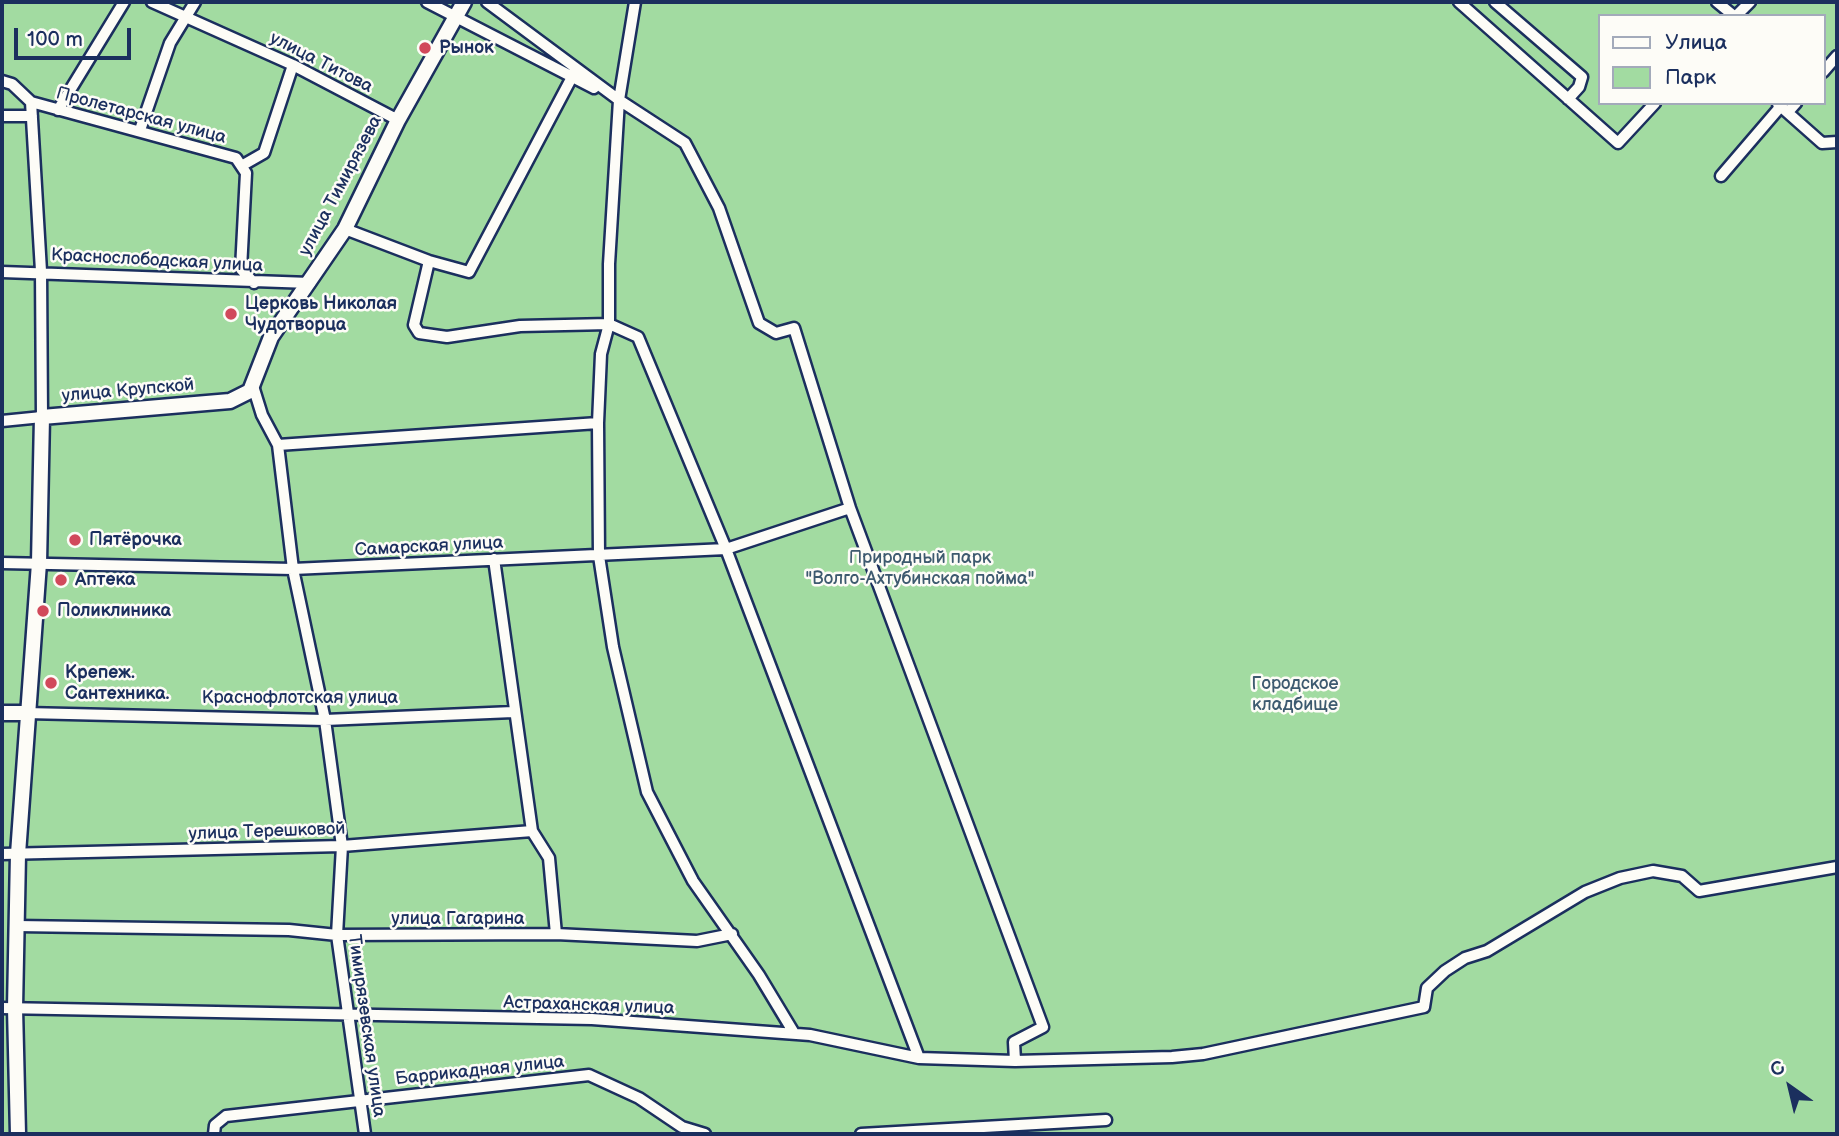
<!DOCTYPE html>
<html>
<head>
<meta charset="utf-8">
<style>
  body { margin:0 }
  #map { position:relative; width:1839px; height:1136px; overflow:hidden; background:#fbecde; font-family:"Balsamiq Sans",sans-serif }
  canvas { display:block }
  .frame { position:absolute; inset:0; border:4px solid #1b2f5e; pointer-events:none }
  .legend { position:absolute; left:1598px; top:14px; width:228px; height:91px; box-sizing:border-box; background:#fdfcf7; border:2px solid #a3aaba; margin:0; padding:9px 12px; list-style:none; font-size:21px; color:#1b2f5e }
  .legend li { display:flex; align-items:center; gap:14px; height:35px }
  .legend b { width:35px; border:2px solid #a3aaba }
  .north { position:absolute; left:1755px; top:1052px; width:70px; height:70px; -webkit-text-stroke:5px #fdfcf7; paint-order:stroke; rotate:326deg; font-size:19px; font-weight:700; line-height:28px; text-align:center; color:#1b2f5e }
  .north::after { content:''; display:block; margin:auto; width:24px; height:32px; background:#1b2f5e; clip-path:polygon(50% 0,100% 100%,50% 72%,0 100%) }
  .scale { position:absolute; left:14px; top:28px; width:117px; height:32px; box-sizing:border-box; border:4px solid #1b2f5e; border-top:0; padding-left:9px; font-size:21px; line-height:24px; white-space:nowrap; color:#1b2f5e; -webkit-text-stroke:5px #fdfcf7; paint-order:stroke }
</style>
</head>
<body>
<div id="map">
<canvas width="1839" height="1136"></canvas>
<div class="frame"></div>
<ul class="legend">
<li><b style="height:9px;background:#fdfcf7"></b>Улица</li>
<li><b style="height:19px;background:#a2dba1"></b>Парк</li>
</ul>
<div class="north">С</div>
<div class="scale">100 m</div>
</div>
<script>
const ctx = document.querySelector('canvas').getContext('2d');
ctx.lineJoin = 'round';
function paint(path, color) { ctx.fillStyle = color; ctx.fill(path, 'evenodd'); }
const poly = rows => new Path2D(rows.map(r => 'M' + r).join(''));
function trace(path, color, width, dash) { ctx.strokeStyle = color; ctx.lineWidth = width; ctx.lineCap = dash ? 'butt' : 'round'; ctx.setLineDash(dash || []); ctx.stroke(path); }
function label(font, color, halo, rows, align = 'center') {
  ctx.font = font + ' "Balsamiq Sans",sans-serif'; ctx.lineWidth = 5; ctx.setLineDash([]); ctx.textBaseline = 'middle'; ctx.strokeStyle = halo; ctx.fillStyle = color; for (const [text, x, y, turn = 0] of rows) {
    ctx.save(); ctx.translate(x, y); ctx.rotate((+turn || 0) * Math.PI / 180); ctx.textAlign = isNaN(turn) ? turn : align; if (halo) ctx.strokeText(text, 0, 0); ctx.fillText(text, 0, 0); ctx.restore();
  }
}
paint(poly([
  [2,2,1837,2,1837,1134,2,1134],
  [1599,16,1823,16,1823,103,1599,103]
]), '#a2dba1');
const street = poly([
  [152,2,293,65,398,120],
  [427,2,594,88],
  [487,2,619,100,685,143,719,208,759,323,776,333,794,328,850,508,1043,1027,1014,1042,1015,1061],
  [635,2,619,100,609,264,609,324,601,354,598,423,599,556,613,647,647,792,693,881,759,975,794,1033],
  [1459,2,1618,143,1655,103],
  [1495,2,1582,77,1579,87,1568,99],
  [1717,2,1734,16],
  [1736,16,1750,2],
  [1823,72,1837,56],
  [2,81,12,84,31,102,41,271,42,417,2,421],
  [31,102,236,158,246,173,241,269,254,283],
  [1778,104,1822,143,1837,142],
  [58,110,124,2],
  [1788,112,1796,103],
  [2,116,32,116],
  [140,130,170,43,195,2],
  [243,165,264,153,293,65],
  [1721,176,1781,106],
  [345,229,429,261,469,272,572,77],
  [429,261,414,325,419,333,447,337,520,326,609,324,638,337,726,549,919,1058],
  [2,272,310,283],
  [253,386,262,415,278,445,293,569,325,720,342,846,337,935,365,1134],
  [278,445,598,423],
  [494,559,532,831,549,858,556,934],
  [2,563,293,569,726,549,850,508],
  [26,713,325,720,513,712],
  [2,854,342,846,532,831],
  [17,926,289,930,337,935,556,934,697,941,732,934],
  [2,1008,592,1019,810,1035,919,1058,1015,1061,1172,1057,1203,1054,1424,1007,1427,988,1445,971,1465,958,1487,951,1585,892,1620,878,1653,871,1682,876,1699,891,1837,867],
  [214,1134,215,1125,226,1116,589,1075,639,1098,682,1127,705,1134],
  [861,1134,1106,1120]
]);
const secondary = poly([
  [2,713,26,713],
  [18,1134,15,1008,18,854,39,563,42,417,230,401,250,391,271,337,345,229,398,120,464,2]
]);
trace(street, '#1b2f5e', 15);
trace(secondary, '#1b2f5e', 19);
trace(street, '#fdfcf7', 10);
trace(secondary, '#fdfcf7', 14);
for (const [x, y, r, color] of [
  [425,48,7,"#d1495b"],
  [231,314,7,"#d1495b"],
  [75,540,7,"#d1495b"],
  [61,580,7,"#d1495b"],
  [43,611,7,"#d1495b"],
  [51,683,7,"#d1495b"]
]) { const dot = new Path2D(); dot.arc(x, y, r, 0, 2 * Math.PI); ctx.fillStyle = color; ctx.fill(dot); trace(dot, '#fdfcf7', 2.5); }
label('bold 18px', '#1b2f5e', '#fdfcf7', [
  ["Рынок",439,48],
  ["Церковь Николая",245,304],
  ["Чудотворца",245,325],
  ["Пятёрочка",89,540],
  ["Аптека",75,580],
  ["Поликлиника",57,611],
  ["Крепеж.",65,673],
  ["Сантехника.",65,694]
], 'left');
label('18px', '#1b2f5e', '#fdfcf7', [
  ["улица Титова",321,63,27],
  ["Пролетарская улица",141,116,15],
  ["улица Тимирязева",341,186,-62],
  ["Краснослободская улица",157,261,3],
  ["улица Крупской",128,391,-5],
  ["Самарская улица",429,547,-3],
  ["Краснофлотская улица",300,698],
  ["улица Терешковой",267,832,-2],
  ["улица Гагарина",458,919],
  ["Астраханская улица",589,1006,2],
  ["Тимирязевская улица",366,1026,82],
  ["Баррикадная улица",480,1071,-6]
]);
label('18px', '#3d5a6f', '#fdfcf7', [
  ["Природный парк",920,558],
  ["\"Волго-Ахтубинская пойма\"",920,579],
  ["Городское",1295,684],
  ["кладбище",1295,705]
]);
</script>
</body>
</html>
